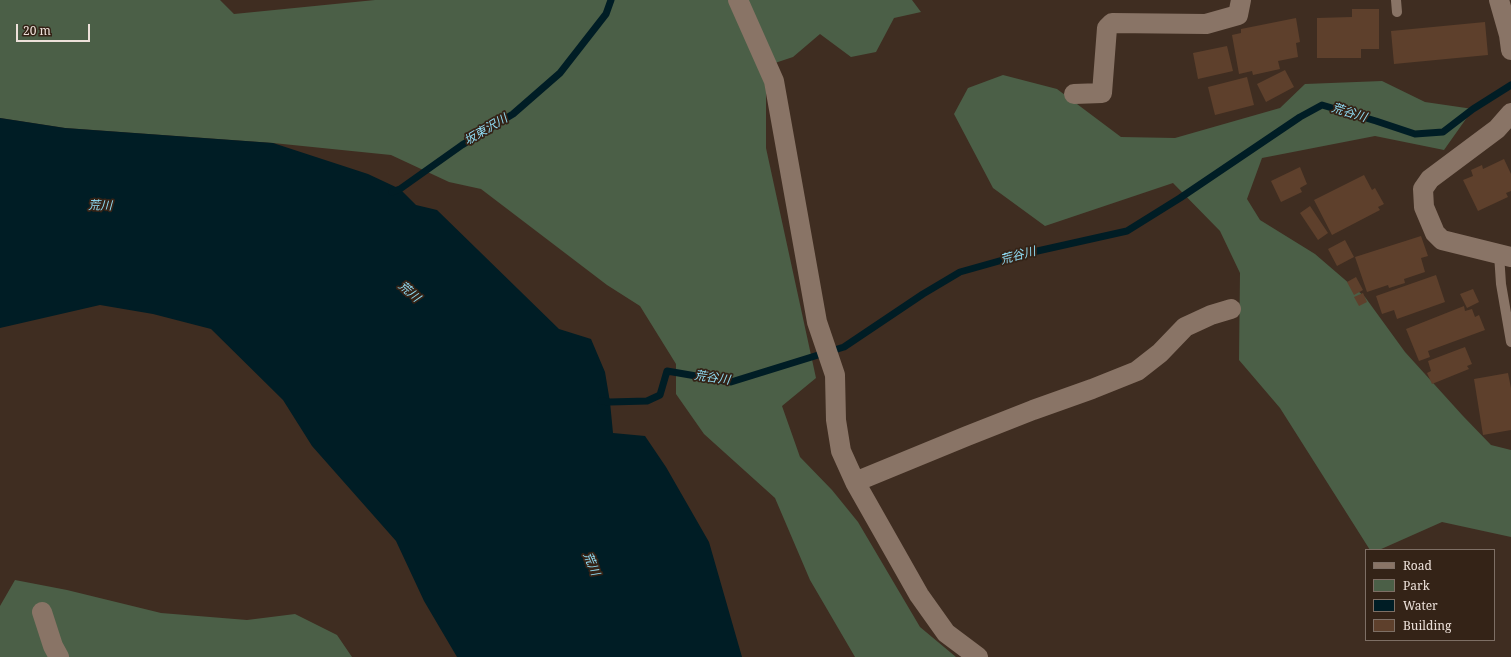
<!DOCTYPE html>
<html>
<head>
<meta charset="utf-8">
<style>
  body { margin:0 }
  #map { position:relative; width:1511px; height:657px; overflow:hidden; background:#3f2d21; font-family:"Noto Serif",serif }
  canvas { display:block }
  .legend { position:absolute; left:1365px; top:549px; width:130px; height:92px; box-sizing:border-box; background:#342317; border:1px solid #7e6f65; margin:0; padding:5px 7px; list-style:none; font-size:12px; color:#ede1da }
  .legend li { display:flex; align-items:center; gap:8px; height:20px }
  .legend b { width:20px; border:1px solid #7e6f65 }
  .scale { position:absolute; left:16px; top:24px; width:74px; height:18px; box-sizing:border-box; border:2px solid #ede1da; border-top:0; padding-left:5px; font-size:12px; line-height:14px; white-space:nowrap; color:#ede1da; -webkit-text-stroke:3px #342317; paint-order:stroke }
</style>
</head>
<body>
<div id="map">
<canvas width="1511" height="657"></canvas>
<ul class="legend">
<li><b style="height:5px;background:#897466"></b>Road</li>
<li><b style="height:11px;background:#4b5f47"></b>Park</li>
<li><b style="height:11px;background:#001d25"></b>Water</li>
<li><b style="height:11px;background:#5e402c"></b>Building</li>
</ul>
<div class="scale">20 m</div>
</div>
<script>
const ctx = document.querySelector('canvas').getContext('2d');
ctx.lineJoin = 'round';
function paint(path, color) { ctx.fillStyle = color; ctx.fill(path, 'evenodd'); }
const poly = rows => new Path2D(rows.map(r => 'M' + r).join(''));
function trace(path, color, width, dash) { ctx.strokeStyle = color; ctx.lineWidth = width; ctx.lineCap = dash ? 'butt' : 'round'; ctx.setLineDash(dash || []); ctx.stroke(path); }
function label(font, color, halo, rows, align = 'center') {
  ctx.font = font + ' "Noto Serif","Noto Sans JP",serif'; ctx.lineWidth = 3.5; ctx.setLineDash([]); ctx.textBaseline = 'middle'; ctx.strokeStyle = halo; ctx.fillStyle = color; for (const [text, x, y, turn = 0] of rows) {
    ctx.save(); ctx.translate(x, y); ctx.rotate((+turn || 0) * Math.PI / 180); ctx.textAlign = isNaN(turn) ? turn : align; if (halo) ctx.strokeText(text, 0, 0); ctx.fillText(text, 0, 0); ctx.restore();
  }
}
paint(poly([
  [0,0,220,0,234,14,375,0,912,0,921,12,894,18,876,52,851,57,820,34,793,57,766,66,766,148,816,378,782,406,800,457,832,490,858,522,920,627,956,657,855,657,810,580,775,498,704,434,676,394,676,364,640,306,607,285,481,189,449,182,391,155,273,143,65,128,0,118],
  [1003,75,1057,89,1121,137,1175,138,1280,108,1305,84,1382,81,1425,102,1473,109,1444,150,1375,136,1262,158,1247,199,1260,220,1315,254,1365,297,1405,352,1463,416,1491,445,1511,450,1511,537,1442,522,1379,550,1370,550,1280,408,1239,360,1240,273,1220,231,1173,183,1045,226,993,188,954,114,968,88],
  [15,580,67,590,161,613,247,620,295,614,337,635,352,657,0,657,0,606]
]), '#4b5f47');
paint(poly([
  [0,118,65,128,273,143,368,174,400,189,416,205,437,210,559,329,591,339,605,372,610,402,613,433,645,436,666,467,709,542,742,657,457,657,424,601,396,541,312,446,283,400,211,329,153,314,100,305,0,328]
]), '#001d25');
trace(poly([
  [392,192,400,189,462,145,513,114,560,73,606,14,611,0],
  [601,401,610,402,647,401,660,395,667,371,731,382,844,347,923,294,960,272,1024,254,1127,231,1180,198,1300,117,1322,105,1376,121,1415,134,1443,132,1473,109,1511,85]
]), '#001d25', 7);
paint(poly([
  [1352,9,1379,9,1379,49,1361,49,1361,58,1317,58,1317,18,1352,17],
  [1296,18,1300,42,1296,43,1298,57,1278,61,1280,69,1253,75,1252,71,1239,74,1232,35,1241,33,1241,29],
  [1485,22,1488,55,1394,64,1391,31],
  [1227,46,1233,71,1198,79,1193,53],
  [1285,70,1294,87,1266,102,1257,84],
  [1247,77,1254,105,1215,115,1208,87],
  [1504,159,1511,174,1511,191,1506,193,1508,197,1478,211,1463,180,1473,176,1471,170,1482,165,1483,169],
  [1300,167,1307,184,1300,188,1302,192,1281,202,1271,181],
  [1364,175,1372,190,1375,188,1384,204,1378,207,1380,210,1332,235,1314,200],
  [1310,206,1328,233,1318,240,1300,213],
  [1421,236,1428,256,1421,258,1425,272,1404,279,1405,283,1389,288,1388,285,1367,292,1355,257],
  [1345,240,1354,257,1337,266,1328,249],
  [1436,275,1445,302,1397,319,1394,310,1382,314,1376,296],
  [1356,277,1363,290,1354,295,1347,282],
  [1473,289,1479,302,1467,308,1460,294],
  [1363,293,1367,302,1359,306,1354,297],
  [1464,306,1465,311,1472,309,1475,317,1479,315,1485,330,1428,351,1430,357,1419,361,1406,329],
  [1465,347,1472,364,1467,366,1469,369,1432,384,1427,373,1431,371,1428,361],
  [1508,373,1511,388,1511,430,1483,435,1474,379]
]), '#5e402c');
trace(poly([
  [1396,0,1397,12],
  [1499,254,1501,284,1511,342]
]), '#897466', 10);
trace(poly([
  [738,0,774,81,817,322,835,375,836,420,841,451,855,482,919,595,946,633,978,657],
  [1499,0,1509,35,1511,50],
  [1074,94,1102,93,1107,28,1112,23,1206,24,1238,15,1241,0],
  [1511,113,1497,129,1430,179,1423,189,1424,207,1435,233,1442,240,1511,257],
  [855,482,967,436,1033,410,1092,389,1137,371,1160,353,1185,327,1211,315,1231,309],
  [42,612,53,646,59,657]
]), '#897466', 20);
label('italic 12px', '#90dcf4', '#342317', [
  ["荒谷川",1349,113,17],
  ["坂東沢川",486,130,-31],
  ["荒川",100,206,1],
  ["荒谷川",1018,256,-15],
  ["荒川",409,292,41],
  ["荒谷川",712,378,8],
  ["荒川",591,564,67]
]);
</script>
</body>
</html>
